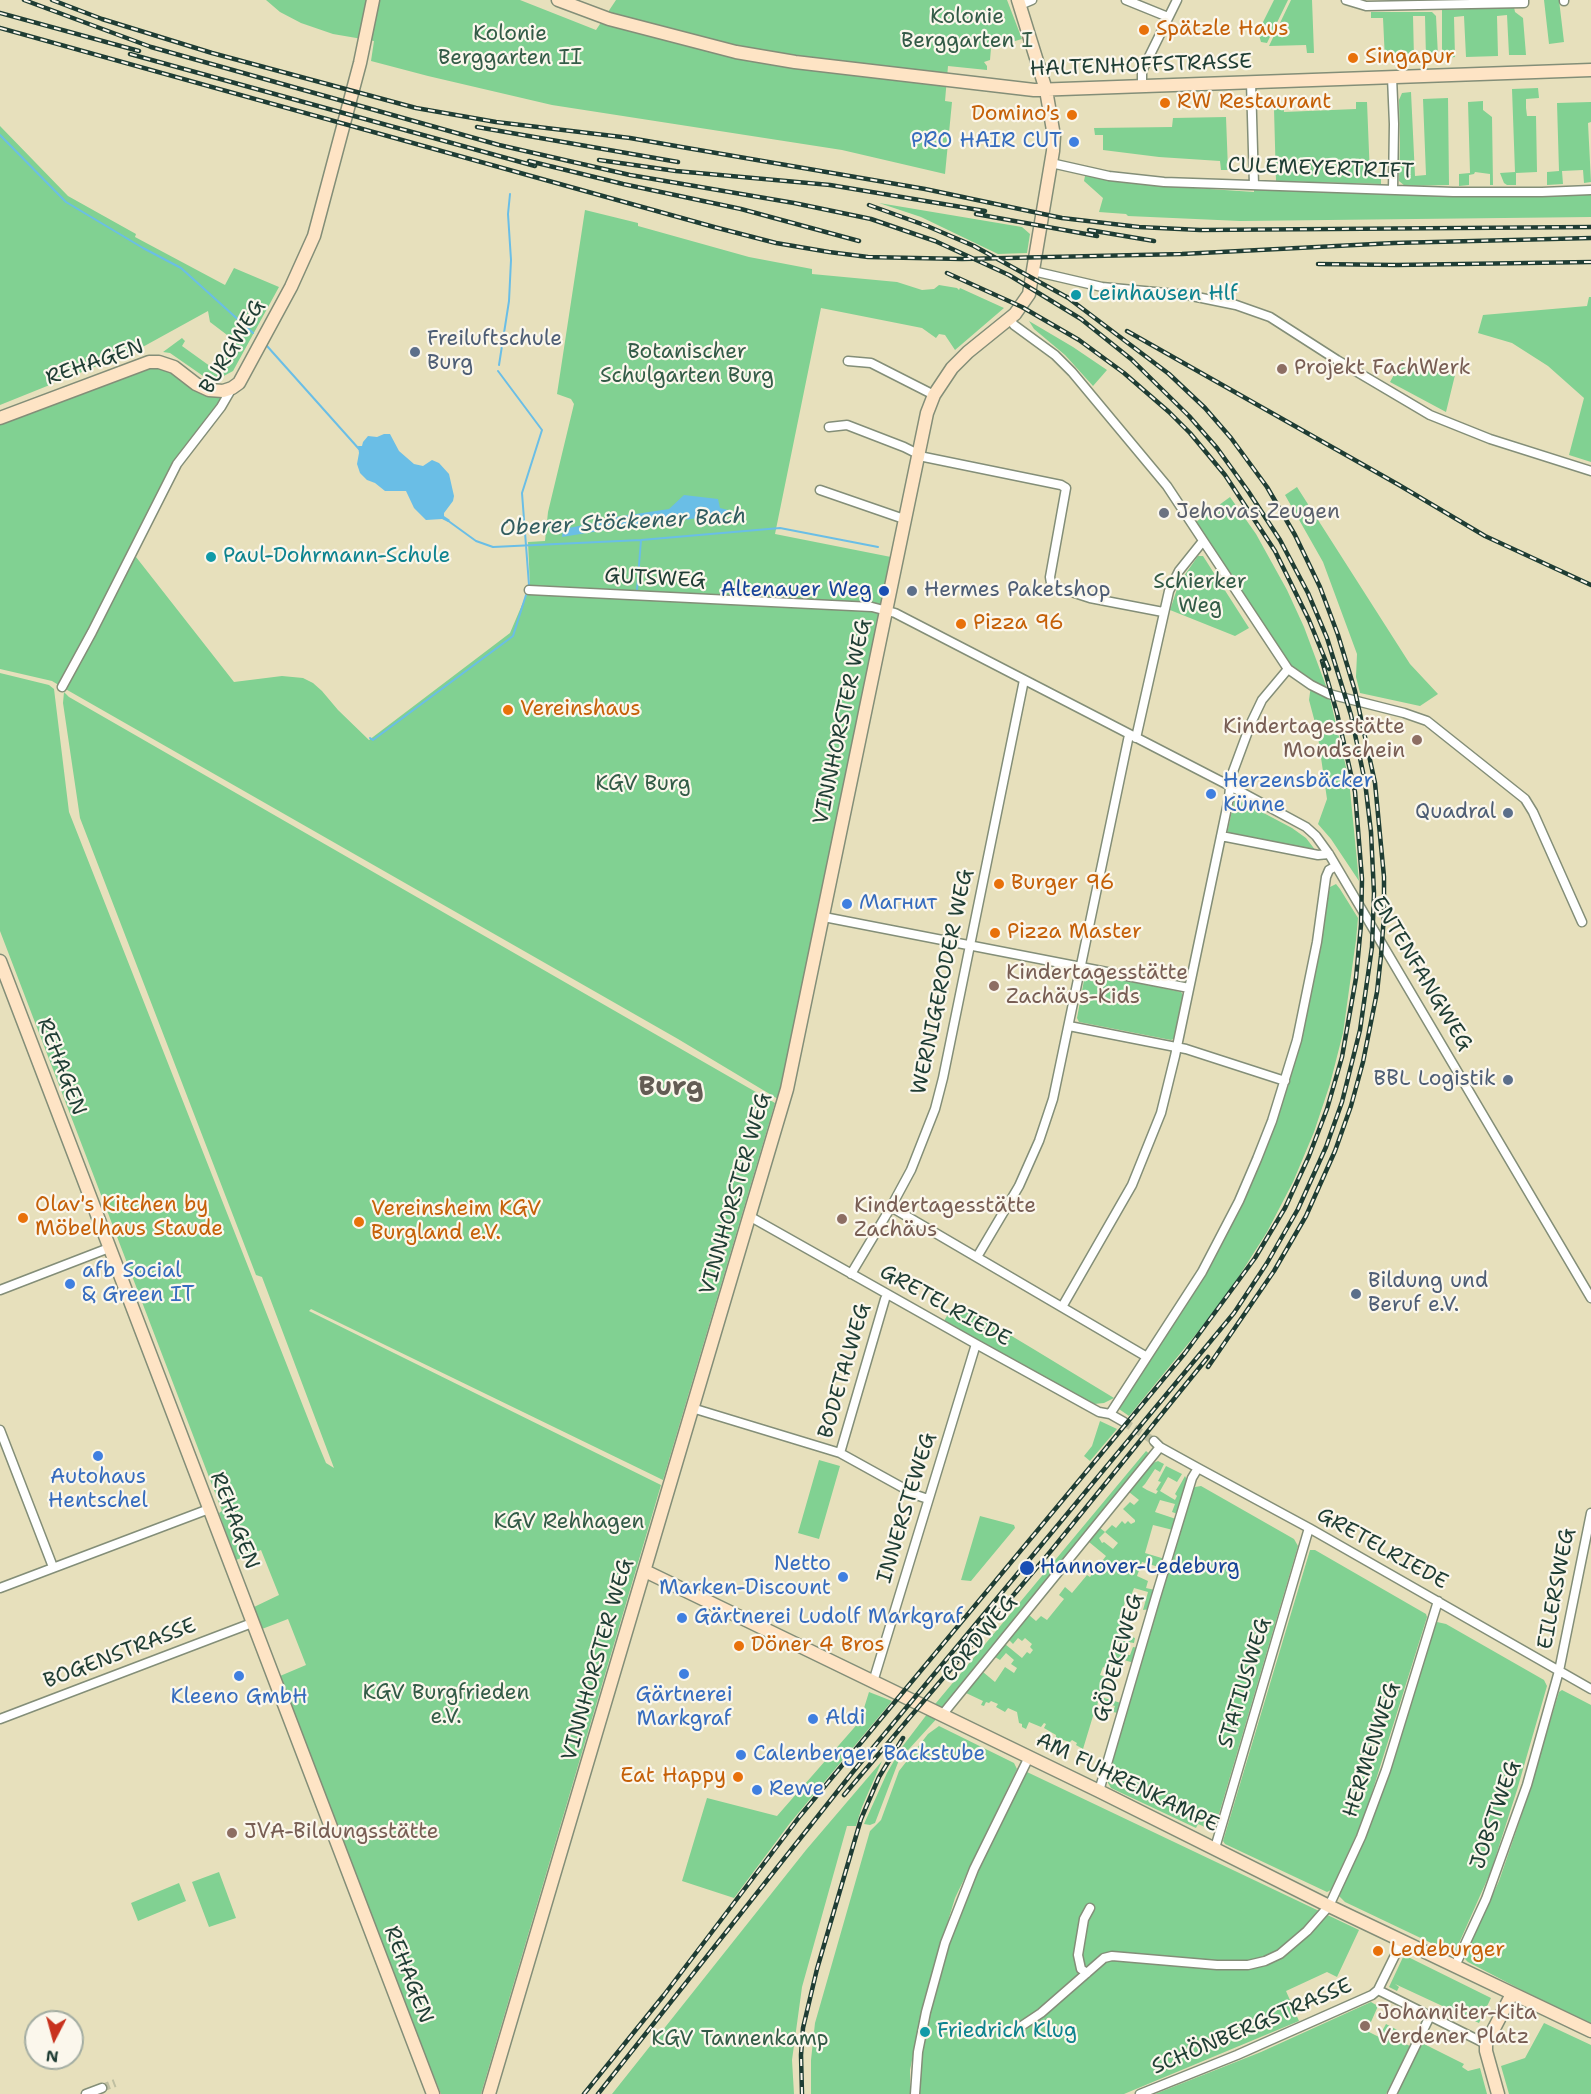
<!DOCTYPE html>
<html>
<head>
<meta charset="utf-8">
<style>
  body { margin:0 }
  #map { position:relative; width:1591px; height:2094px; overflow:hidden; background:#e7e0bc; font-family:"Shantell Sans",sans-serif }
  canvas { display:block }
  .north { position:absolute; left:24px; top:2010px; width:60px; height:60px; box-sizing:border-box; background:#fbf7ec; border:2px solid #a3ada2; border-radius:50%; rotate:186deg; font-size:16px; font-weight:700; line-height:24px; text-align:center; color:#1f3d34 }
  .north::after { content:''; display:block; margin:auto; width:21px; height:27px; background:#c8321e; clip-path:polygon(50% 0,100% 100%,50% 72%,0 100%) }
</style>
</head>
<body>
<div id="map">
<canvas width="1591" height="2094"></canvas>
<div class="north">N</div>
</div>
<script>
const ctx = document.querySelector('canvas').getContext('2d');
ctx.lineJoin = 'round';
function paint(path, color) { ctx.fillStyle = color; ctx.fill(path, 'evenodd'); }
const poly = rows => new Path2D(rows.map(r => 'M' + r).join(''));
function trace(path, color, width, dash) { ctx.strokeStyle = color; ctx.lineWidth = width; ctx.lineCap = dash ? 'butt' : 'round'; ctx.setLineDash(dash || []); ctx.stroke(path); }
function label(font, color, halo, rows, align = 'center') {
  ctx.font = font + ' "Shantell Sans",sans-serif'; ctx.lineWidth = 4.5; ctx.setLineDash([]); ctx.textBaseline = 'middle'; ctx.strokeStyle = halo; ctx.fillStyle = color; for (const [text, x, y, turn = 0] of rows) {
    ctx.save(); ctx.translate(x, y); ctx.rotate((+turn || 0) * Math.PI / 180); ctx.textAlign = isNaN(turn) ? turn : align; if (halo) ctx.strokeText(text, 0, 0); ctx.fillText(text, 0, 0); ctx.restore();
  }
}
paint(poly([
  [266,0,520,0,596,30,616,0,1007,0,1022,39,991,48,990,60,984,62,987,66,987,70,948,66,945,101,952,102,945,174,842,150,552,105,428,76,371,61,374,41,333,34,301,23,280,12],
  [1274,0,1288,0,1267,43,1261,42,1258,32],
  [1291,0,1312,0,1314,53,1307,53,1306,45,1269,46],
  [1544,0,1559,0,1564,42,1549,44],
  [1514,7,1515,12,1523,18,1526,55,1509,55,1507,15,1497,16,1498,56,1466,57,1464,16,1454,17,1455,57,1445,58,1442,56,1442,10],
  [1371,12,1432,12,1436,16,1438,56,1436,58,1426,58,1425,16,1413,16,1414,59,1385,60,1383,18,1371,18],
  [1538,88,1539,98,1526,99,1526,108,1527,116,1536,116,1537,172,1516,173,1516,185,1507,185,1504,183,1500,173,1515,172,1512,89],
  [1411,92,1415,176,1426,175,1423,99,1448,98,1449,185,1405,186,1399,181,1400,143,1399,100,1402,93],
  [1483,101,1483,110,1492,117,1493,185,1490,185,1490,174,1475,172,1474,174,1469,175,1469,185,1459,186,1459,174,1470,173,1468,102],
  [1356,102,1367,102,1370,177,1381,177,1381,184,1276,181,1274,109,1263,109,1263,105,1283,104,1284,112,1356,109],
  [1591,102,1591,122,1588,123,1591,182,1584,183,1583,170,1562,171,1563,184,1547,185,1547,172,1559,171,1557,103],
  [1226,117,1228,170,1221,170,1220,161,1159,157,1103,150,1103,135,1095,135,1094,128,1172,127,1173,118],
  [0,126,68,196,136,234,135,237,225,285,234,268,279,287,233,371,220,378,206,378,170,353,163,352,182,338,185,341,182,346,214,369,235,341,210,322,208,311,139,349,0,405],
  [1085,176,1165,186,1254,192,1254,185,1591,193,1591,217,1240,221,1128,216,1126,214,1099,212,1103,198,1084,181],
  [879,203,1022,227,1030,234,1027,253,998,254,921,217],
  [585,210,638,223,638,226,749,257,812,269,812,274,897,282,922,290,934,289,939,285,957,288,959,290,960,288,1004,308,955,350,945,335,939,334,936,338,922,328,821,308,775,534,896,558,841,829,778,1099,678,1039,62,687,52,681,0,669,0,418,149,362,196,384,232,387,181,465,136,554,136,557,234,682,282,676,303,678,313,683,322,691,338,710,369,740,510,633,530,586,528,542,545,541,548,512,574,404,571,399,557,394],
  [1589,297,1591,297,1591,462,1569,455,1584,398,1548,366,1512,343,1478,333,1483,315,1587,306],
  [1029,321,1073,347,1107,370,1093,386,1065,355,1034,329],
  [1402,360,1421,370,1425,363,1456,371,1446,412,1390,382],
  [1297,487,1410,664,1438,694,1420,706,1360,693,1356,677,1357,654,1323,562,1285,495],
  [1230,497,1256,534,1287,590,1304,627,1329,694,1349,780,1359,881,1331,839,1318,824,1327,799,1317,730,1309,700,1311,685,1288,669,1196,522],
  [1198,556,1203,556,1249,628,1235,636,1170,610,1179,583],
  [0,673,49,685,54,689,69,812,316,1439,326,1463,334,1468,262,1277,256,1275,80,818,63,703,64,692,69,697,775,1103,663,1480,311,1309,309,1311,661,1485,481,2094,441,2094,373,1926,280,1676,306,1665,288,1619,262,1629,254,1607,279,1595,261,1550,236,1560,219,1513,222,1511,0,931],
  [1239,800,1292,828,1306,838,1316,851,1227,834,1234,801],
  [1336,884,1340,889,1358,918,1356,940,1343,1033,1330,1084,1314,1132,1293,1182,1267,1232,1236,1281,1201,1328,1129,1416,1119,1409,1118,1406,1220,1244,1300,1040,1321,947,1325,904,1327,903,1330,887],
  [1089,973,1181,992,1183,995,1175,1038,1171,1040,1079,1022,1077,1018,1085,975],
  [955,1302,1035,1350,1114,1398,1104,1403,1094,1404,944,1321],
  [1100,1421,1117,1429,1090,1461,1084,1456,1092,1446],
  [1146,1451,1152,1456,940,1715,899,1760,875,1823,870,1825,864,1824,887,1773,902,1747,931,1709],
  [819,1460,840,1466,819,1539,798,1533],
  [1158,1461,1164,1464,1160,1472,1155,1469,1145,1484,1142,1487,1147,1490,1156,1494,1158,1491,1156,1490,1161,1482,1158,1481,1166,1466,1182,1474,1177,1482,1168,1477,1160,1491,1175,1500,1177,1496,1175,1494,1185,1476,1187,1480,1178,1514,1172,1512,1175,1504,1160,1500,1155,1512,1176,1519,1173,1530,1153,1525,1145,1553,1165,1559,1162,1568,1142,1562,1137,1576,1148,1581,1146,1588,1155,1590,1150,1609,1143,1610,1148,1592,1134,1588,1131,1596,1127,1595,1122,1612,1123,1615,1129,1617,1127,1621,1130,1621,1126,1635,1135,1638,1134,1643,1128,1642,1127,1645,1118,1642,1117,1646,1115,1646,1115,1650,1125,1655,1130,1655,1133,1647,1138,1648,1134,1663,1114,1657,1110,1670,1103,1667,1100,1675,1106,1677,1101,1697,1121,1703,1118,1713,1113,1712,1115,1706,1098,1701,1096,1715,1096,1717,1093,1716,1083,1749,1076,1745,1077,1743,1072,1740,1070,1742,1063,1740,1062,1743,1056,1739,1056,1735,1044,1728,1046,1724,1044,1723,1041,1727,1029,1722,1026,1729,1022,1727,1022,1724,1019,1723,1017,1712,1008,1708,1005,1712,996,1707,998,1704,991,1701,989,1703,986,1702,984,1706,981,1705,983,1701,966,1693,983,1672,995,1682,1005,1667,1014,1673,1017,1668,1011,1664,1014,1660,1006,1653,1000,1660,995,1657,1005,1644,1022,1658,1027,1652,1030,1654,1033,1650,1030,1647,1032,1644,1025,1638,1022,1641,1018,1638,1013,1644,1009,1640,1029,1615,1036,1621,1041,1616,1047,1620,1064,1599,1059,1595,1065,1587,1072,1593,1087,1575,1090,1577,1106,1556,1089,1542,1100,1528,1105,1532,1099,1538,1102,1543,1104,1542,1113,1549,1118,1543,1105,1532,1112,1525,1116,1528,1122,1521,1125,1524,1128,1521,1131,1524,1135,1522,1135,1520,1123,1509,1130,1502,1134,1505,1139,1500,1129,1492,1153,1463],
  [1201,1486,1294,1539,1298,1546,1214,1831,1198,1824,1196,1828,1111,1788,1108,1783,1108,1776,1193,1489,1195,1487],
  [980,1516,1014,1525,1015,1528,971,1581,961,1580],
  [1310,1550,1315,1550,1426,1614,1427,1617,1364,1818,1331,1890,1327,1892,1225,1844,1223,1841],
  [1437,1622,1446,1624,1544,1680,1547,1686,1517,1790,1491,1871,1456,1950,1453,1951,1448,1951,1345,1902,1339,1896,1384,1788,1434,1624],
  [1562,1690,1591,1705,1591,2023,1587,2024,1468,1962,1465,1959,1465,1955,1499,1881,1521,1817,1559,1692],
  [869,1692,892,1701,790,1823,734,1898,682,1881,707,1798,777,1816,860,1721],
  [939,1726,1014,1763,1017,1769,955,1898,924,2000,910,2070,910,2094,811,2094,811,2060,815,2023,870,1831,881,1820,899,1771,928,1734],
  [882,1761,862,1807,856,1826,847,1826,802,1987,792,2060,794,2094,612,2094,806,1850],
  [1027,1772,1359,1930,1337,1977,1327,1972,1286,1991,1299,2021,1124,2094,919,2094,921,2056,932,2003,958,1917,998,1827],
  [219,1872,236,1918,209,1927,192,1882],
  [179,1883,186,1901,138,1921,131,1903],
  [1404,1955,1491,1998,1479,2023,1395,1984,1399,1987,1397,1991,1389,1987],
  [1371,2002,1378,2006,1367,2031,1379,2037,1386,2024,1403,2033,1399,2041,1410,2046,1386,2094,1155,2094,1261,2052],
  [1544,2023,1591,2045,1591,2094,1509,2094,1501,2066,1525,2058],
  [1422,2043,1464,2064,1462,2067,1468,2071,1480,2068,1487,2094,1397,2094]
]), '#81d192');
paint(poly([
  [384,434,390,434,399,451,414,464,423,466,432,460,439,463,449,474,454,496,453,501,444,513,444,516,450,520,448,522,442,519,426,520,414,508,406,491,385,491,375,483,367,480,360,473,357,464,359,453,358,446,362,446,363,442,368,436,377,437],
  [684,495,718,499,720,508,728,510,728,514,683,520,673,519,562,537,563,529,611,520,616,517,669,509]
]), '#6abee6');
trace(poly([
  [0,135,66,202,143,248,181,268,253,333],
  [267,346,359,449],
  [499,365,509,301,511,260,508,214,510,194],
  [498,371,542,430,522,493,529,585],
  [447,520,476,541,493,547,641,540,780,528,878,547],
  [637,590,641,540],
  [370,738,373,740,513,636,526,595]
]), '#6abee6', 2);
trace(poly([
  [1124,1422,1154,1441],
  [102,2088,115,2083]
]), '#bfbfa1', 8, [8, 4]);
const street = poly([
  [1126,0,1168,17],
  [1346,0,1366,6,1524,3,1524,0],
  [1564,0,1564,1],
  [1020,5,1032,0],
  [1392,77,1394,124,1393,190],
  [1251,82,1254,185],
  [1142,86,1142,71,1177,0],
  [1051,163,1109,176,1164,182,1453,192,1542,192,1591,190],
  [1033,271,1102,287,1187,295,1236,305,1270,317,1337,360,1430,415,1490,439,1591,471],
  [1009,318,1014,325,1055,355,1072,372,1167,486,1288,669,1311,685,1329,694,1404,713,1427,721,1525,799,1533,812,1582,922],
  [848,361,871,363,934,395],
  [829,427,847,425,904,447,924,457,1061,485,1066,488,1050,577,1051,583,1056,587,1090,598,1163,612],
  [820,490,904,519],
  [529,590,872,607,895,613,1230,786,1306,827,1316,836,1329,854,1591,1298],
  [62,687,92,632,177,464,221,407,232,388],
  [1136,738,1169,591,1179,571,1203,541],
  [1221,836,1318,855,1329,854],
  [824,917,1189,988],
  [1069,1026,1186,1049,1285,1081],
  [891,1207,1147,1357],
  [749,1216,976,1344,1099,1412,1110,1414,1124,1422],
  [977,1257,1019,1186,1039,1141,1053,1099,1129,735],
  [851,1274,891,1207,911,1170,935,1109,943,1078,1024,680],
  [0,1290,109,1248],
  [1062,1307,1132,1185,1161,1113,1175,1056,1229,798,1231,777,1251,723,1262,700,1288,669],
  [692,1408,840,1453,916,1495,928,1499],
  [1110,1414,1202,1272,1239,1201,1257,1159,1272,1121,1297,1040,1317,942,1326,877,1329,870,1336,866],
  [0,1430,53,1567],
  [1154,1441,1160,1447,1198,1468,1309,1528,1591,1689],
  [840,1453,885,1299],
  [0,1588,209,1509],
  [873,1682,976,1344],
  [942,1715,1160,1447],
  [0,1719,252,1623],
  [1099,1791,1155,1600,1192,1478,1198,1468],
  [1215,1848,1309,1528],
  [1455,1966,1486,1899,1527,1785,1559,1671,1591,1513],
  [1087,1973,1081,1969,1078,1955,1084,1919,1090,1908],
  [1378,1990,1486,2044],
  [1011,2033,1041,2013,1104,1958,1112,1956,1217,1965,1248,1965,1265,1961,1280,1954,1307,1931,1329,1906,1361,1837,1386,1770,1438,1601],
  [86,2094,102,2088],
  [915,2094,918,2052,926,2012,945,1943,974,1869,1029,1757],
  [1140,2094,1237,2055,1372,1995,1378,1990,1402,1941],
  [1392,2094,1430,2016]
]);
const secondary = poly([
  [558,0,609,19,736,52,795,62,1034,90,1591,70],
  [0,418,149,362,159,362,174,367,196,384,209,390,223,391,232,388,239,383,291,287,314,236,360,63,373,0],
  [0,961,433,2094],
  [645,1571,1099,1791,1329,1906,1591,2031],
  [489,2094,787,1089,927,413,934,395,952,368,968,352,1015,314,1029,294,1053,151,1054,136,1046,90,1018,0],
  [1498,2094,1486,2051,1486,2044,1512,1994]
]);
trace(street, '#838e78', 11);
trace(secondary, '#838e78', 15);
trace(street, '#fff', 8);
trace(secondary, '#fee4c5', 12);
const rail = poly([
  [24,0,151,47,499,145,630,175,794,203,871,219,935,241,1009,275,1081,319,1131,359,1189,416,1217,448,1248,491,1280,540,1308,593,1327,638,1351,715,1365,782,1371,832,1374,893,1372,947,1360,1030,1342,1102,1326,1147,1298,1209,1267,1263,1234,1313,852,1773,598,2094],
  [52,0,102,19,212,53,416,108,496,122,630,138,693,149,925,189,1062,218,1139,227,1200,230,1591,227],
  [0,13,139,51],
  [0,28,714,227,776,243,829,252,868,257,962,259,1182,254,1394,243,1591,238],
  [130,54,535,166],
  [477,127,678,162],
  [599,160,676,171,830,185,985,211],
  [529,161,623,184,741,209,859,241],
  [869,205,927,226,974,246,1072,300],
  [976,214,1097,236],
  [1089,230,1154,241],
  [1318,264,1396,265,1591,262],
  [947,273,1022,307,1079,340,1124,373,1169,412,1190,433,1225,475,1275,551,1309,620,1329,669],
  [1067,297,1169,374,1205,408,1231,438,1267,487,1295,535,1320,587,1338,635,1355,691,1375,783,1384,877,1384,915,1381,956,1377,992,1363,1062,1351,1106,1335,1151,1306,1216,1274,1271,1208,1367],
  [1127,331,1399,485,1485,536,1591,585],
  [844,1795,1050,1552,1208,1357],
  [584,2094,664,1995,800,1816,1185,1353,1255,1258,1285,1208,1309,1156,1327,1109,1342,1057,1356,978,1361,925,1362,879,1355,792,1337,713,1322,661],
  [802,2094,801,2055,803,2028,817,1969,861,1819,879,1777,903,1738]
]);
trace(rail, '#1f3d34', 4.5);
trace(rail, '#fbf7ec', 2, [7]);
for (const [x, y, r, color] of [
  [1144,30,6,"#e8710a"],
  [1353,58,6,"#e8710a"],
  [1165,103,6,"#e8710a"],
  [1072,115,6,"#e8710a"],
  [1074,142,6,"#3f7fe0"],
  [1076,295,6,"#0f9aa8"],
  [415,352,6,"#5c6f8a"],
  [1282,369,6,"#8d6e63"],
  [1164,513,6,"#6b7280"],
  [211,557,6,"#0f9aa8"],
  [884,591,6,"#1a4fb4"],
  [912,591,6,"#5c6f8a"],
  [961,624,6,"#e8710a"],
  [508,710,6,"#e8710a"],
  [1417,740,6,"#8d6e63"],
  [1211,794,6,"#3f7fe0"],
  [1508,813,6,"#5c6f8a"],
  [999,884,6,"#e8710a"],
  [847,904,6,"#3f7fe0"],
  [995,933,6,"#e8710a"],
  [994,986,6,"#8d6e63"],
  [1508,1080,6,"#5c6f8a"],
  [23,1218,6,"#e8710a"],
  [842,1219,6,"#8d6e63"],
  [359,1222,6,"#e8710a"],
  [70,1284,6,"#3f7fe0"],
  [1356,1294,6,"#5c6f8a"],
  [98,1456,6,"#3f7fe0"],
  [1027,1568,8,"#1a4fb4"],
  [843,1577,6,"#3f7fe0"],
  [682,1618,6,"#3f7fe0"],
  [739,1646,6,"#e8710a"],
  [684,1674,6,"#3f7fe0"],
  [239,1676,6,"#3f7fe0"],
  [813,1719,6,"#3f7fe0"],
  [741,1755,6,"#3f7fe0"],
  [738,1777,6,"#e8710a"],
  [757,1790,6,"#3f7fe0"],
  [232,1833,6,"#8d6e63"],
  [1378,1951,6,"#e8710a"],
  [1365,2026,6,"#8d6e63"],
  [925,2032,6,"#0f9aa8"]
]) { const dot = new Path2D(); dot.arc(x, y, r, 0, 2 * Math.PI); ctx.fillStyle = color; ctx.fill(dot); trace(dot, '#fbf7ec', 2); }
label('21px', '#335b47', '#fbf7ec', [
  ["Kolonie",967,18],
  ["Berggarten I",967,42],
  ["Kolonie",510,35],
  ["Berggarten II",510,59],
  ["Botanischer",687,353],
  ["Schulgarten Burg",687,377],
  ["Schierker",1200,583],
  ["Weg",1200,607],
  ["KGV Burg",643,785],
  ["KGV Rehhagen",569,1523],
  ["KGV Burgfrieden",446,1694],
  ["e.V.",446,1718],
  ["KGV Tannenkamp",740,2040]
]);
label('21px', '#c56008', '#fbf7ec', [
  ["Spätzle Haus",1156,30],
  ["Singapur",1365,58],
  ["RW Restaurant",1177,103],
  ["Domino's",1060,115,"right"],
  ["Pizza 96",973,624],
  ["Vereinshaus",520,710],
  ["Burger 96",1011,884],
  ["Pizza Master",1007,933],
  ["Olav's Kitchen by",35,1206],
  ["Möbelhaus Staude",35,1230],
  ["Vereinsheim KGV",371,1210],
  ["Burgland e.V.",371,1234],
  ["Döner 4 Bros",751,1646],
  ["Eat Happy",726,1777,"right"],
  ["Ledeburger",1390,1951]
], 'left');
label('21px', '#1f3d34', '#fbf7ec', [
  ["HALTENHOFFSTRASSE",1141,66,-2],
  ["CULEMEYERTRIFT",1321,169,2],
  ["BURGWEG",233,347,-59],
  ["REHAGEN",95,363,-19],
  ["GUTSWEG",655,579,3],
  ["VINNHORSTER WEG",843,722,-78],
  ["ENTENFANGWEG",1421,974,59],
  ["WERNIGERODER WEG",943,982,-78],
  ["REHAGEN",61,1067,69],
  ["VINNHORSTER WEG",736,1194,-74],
  ["GRETELRIEDE",945,1306,29],
  ["BODETALWEG",845,1371,-74],
  ["INNERSTEWEG",907,1508,-73],
  ["REHAGEN",234,1521,69],
  ["GRETELRIEDE",1382,1549,29],
  ["EILERSWEG",1557,1589,-79],
  ["CORDWEG",980,1639,-51],
  ["BOGENSTRASSE",120,1654,-21],
  ["GÖDEKEWEG",1119,1658,-74],
  ["VINNHORSTER WEG",598,1660,-74],
  ["STATIUSWEG",1245,1683,-73],
  ["HERMENWEG",1372,1750,-72],
  ["AM FUHRENKAMPE",1127,1783,26],
  ["JOBSTWEG",1496,1815,-71],
  ["REHAGEN",408,1975,69],
  ["SCHÖNBERGSTRASSE",1252,2027,-23]
]);
label('21px', '#366cbe', '#fbf7ec', [
  ["PRO HAIR CUT",1062,142,"right"],
  ["Herzensbäcker",1223,782],
  ["Künne",1223,806],
  ["Магнит",859,904],
  ["afb Social",82,1272],
  ["& Green IT",82,1296],
  ["Autohaus",98,1478,"center"],
  ["Hentschel",98,1502,"center"],
  ["Netto",831,1565,"right"],
  ["Marken-Discount",831,1589,"right"],
  ["Gärtnerei Ludolf Markgraf",694,1618],
  ["Gärtnerei",684,1696,"center"],
  ["Markgraf",684,1720,"center"],
  ["Kleeno GmbH",239,1698,"center"],
  ["Aldi",825,1719],
  ["Calenberger Backstube",753,1755],
  ["Rewe",769,1790]
], 'left');
label('21px', '#0d838f', '#fbf7ec', [
  ["Leinhausen Hlf",1088,295],
  ["Paul-Dohrmann-Schule",223,557],
  ["Friedrich Klug",937,2032]
], 'left');
label('21px', '#4e5e75', '#fbf7ec', [
  ["Freiluftschule",427,340],
  ["Burg",427,364],
  ["Hermes Paketshop",924,591],
  ["Quadral",1496,813,"right"],
  ["BBL Logistik",1496,1080,"right"],
  ["Bildung und",1368,1282],
  ["Beruf e.V.",1368,1306]
], 'left');
label('21px', '#785e54', '#fbf7ec', [
  ["Projekt FachWerk",1294,369],
  ["Kindertagesstätte",1405,728,"right"],
  ["Mondschein",1405,752,"right"],
  ["Kindertagesstätte",1006,974],
  ["Zachäus-Kids",1006,998],
  ["Kindertagesstätte",854,1207],
  ["Zachäus",854,1231],
  ["JVA-Bildungsstätte",244,1833],
  ["Johanniter-Kita",1377,2014],
  ["Verdener Platz",1377,2038]
], 'left');
label('21px', '#5b616d', '#fbf7ec', [
  ["Jehovas Zeugen",1176,513]
], 'left');
label('21px', '#164399', '#fbf7ec', [
  ["Altenauer Weg",872,591],
  ["Hannover-Ledeburg",1040,1568,"left"]
], 'right');
label('italic 22px', '#325d60', '#fbf7ec', [
  ["Oberer Stöckener Bach",623,523,-3]
]);
label('bold 27px', '#635c54', '#fbf7ec', [
  ["Burg",671,1088]
]);
</script>
</body>
</html>
